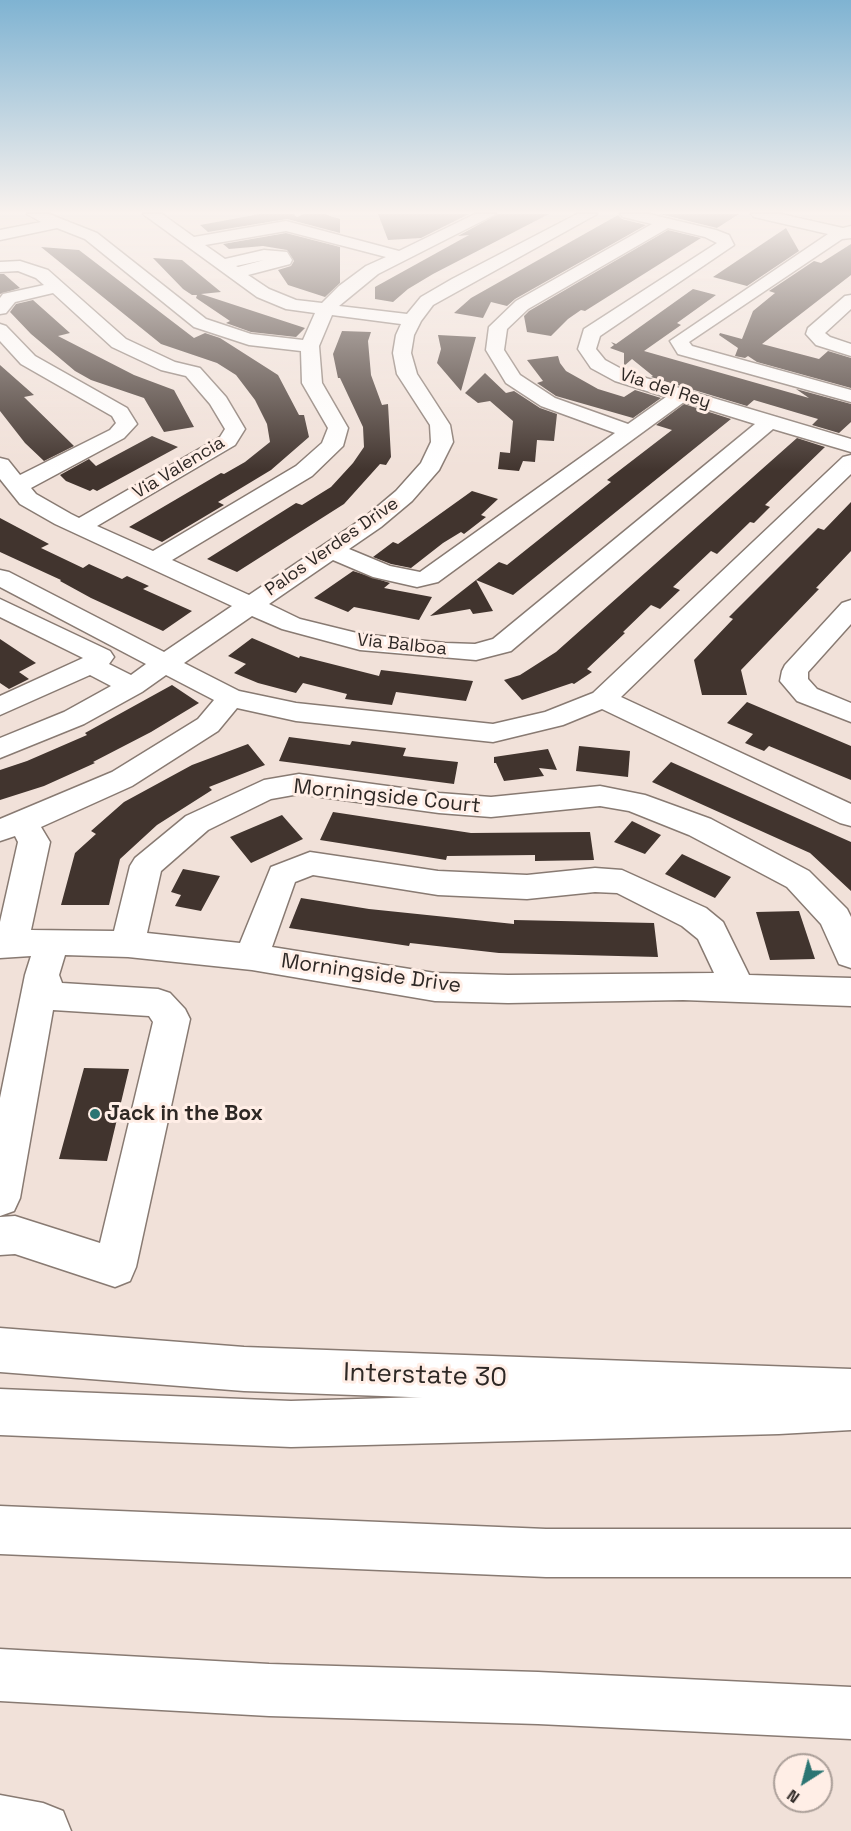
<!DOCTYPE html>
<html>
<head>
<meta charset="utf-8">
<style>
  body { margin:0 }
  #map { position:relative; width:851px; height:1831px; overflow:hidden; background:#f1e1d9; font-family:"Space Grotesk",sans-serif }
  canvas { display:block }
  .north { position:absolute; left:773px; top:1753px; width:60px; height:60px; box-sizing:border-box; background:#ffeee6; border:2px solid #ab9f99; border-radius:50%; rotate:216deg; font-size:16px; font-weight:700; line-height:24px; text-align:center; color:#2e2825 }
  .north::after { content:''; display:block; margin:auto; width:21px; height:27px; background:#2b7573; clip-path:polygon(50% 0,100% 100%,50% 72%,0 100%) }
</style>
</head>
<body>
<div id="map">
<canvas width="851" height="1831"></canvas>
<div class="north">N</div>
</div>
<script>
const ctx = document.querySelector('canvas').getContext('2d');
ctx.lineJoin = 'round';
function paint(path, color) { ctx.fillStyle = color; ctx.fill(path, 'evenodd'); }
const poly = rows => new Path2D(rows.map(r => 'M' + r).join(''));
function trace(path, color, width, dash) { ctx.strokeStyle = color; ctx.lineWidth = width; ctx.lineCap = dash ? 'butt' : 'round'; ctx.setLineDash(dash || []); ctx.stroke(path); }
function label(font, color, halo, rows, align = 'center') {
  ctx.font = font + ' "Space Grotesk",sans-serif'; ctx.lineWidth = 6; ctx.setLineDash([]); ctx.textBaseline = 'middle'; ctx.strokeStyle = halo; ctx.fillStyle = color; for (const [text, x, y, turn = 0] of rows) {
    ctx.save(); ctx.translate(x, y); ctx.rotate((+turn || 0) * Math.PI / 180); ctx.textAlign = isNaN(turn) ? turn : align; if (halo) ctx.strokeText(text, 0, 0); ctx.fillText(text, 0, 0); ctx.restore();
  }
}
paint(poly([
  [260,214,293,214,297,217,304,214,324,214,340,219,340,233,287,219,208,232,200,225],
  [378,214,469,214,421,238,388,240],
  [498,214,549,214,433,274,408,289,393,302,375,299,375,287,469,235,458,236],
  [660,214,739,214,717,228],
  [618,215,622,219,646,225,515,299,507,306,491,302,483,318,454,313,471,298],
  [786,228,799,251,747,286,713,277],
  [668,230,701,238,585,311,581,310,568,319,551,336,527,332,524,316,529,311],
  [286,233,340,247,340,283,325,297,288,285,278,270,291,266,294,261,287,250,263,246,229,249,223,244],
  [851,244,851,275,762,344,819,359,828,351,851,358,851,388,757,362,748,356,745,358,735,356,738,348,719,335,720,333,742,339,753,311,775,293,769,291,814,261,821,263],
  [41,247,79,250,194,338,205,333,220,338,278,375,299,415,304,415,309,437,271,470,218,502,224,505,162,542,129,527,221,473,224,474,245,462,270,442,267,424,255,400,236,375,217,363,161,344],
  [153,258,182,260,221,292,201,294,305,328,296,337,251,332,226,323,230,321,196,298,197,295,192,295,183,289],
  [0,274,4,274,20,288,0,294],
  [693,289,716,295,677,323,681,325,644,351,809,398,796,389,851,404,851,422,839,433,812,425,818,419,754,400,747,406,651,377,653,376,632,359,624,366,624,353,610,348,614,345,611,342,616,344],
  [33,300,70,333,58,336,134,375,174,390,194,427,164,432,144,398,91,380,75,371,31,334,10,312,16,304],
  [342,331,371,332,368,341,371,375,382,405,388,404,391,457,386,465,380,464,344,504,237,572,207,559,296,503,302,505,331,487,353,463,364,447,363,427,340,378,338,378,333,354],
  [438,335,476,337,461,391,437,363,441,349],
  [558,356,560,363,566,371,598,389,624,397,635,390,661,398,633,418,556,396,537,383,543,381,527,360],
  [0,365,34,395,24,397,74,446,44,461,25,443,0,411],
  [485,373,506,393,514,391,540,408,557,414,554,441,537,440,535,462,523,461,519,471,498,469,500,452,510,453,513,421,490,401,478,403,465,393],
  [684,404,731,419,513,595,476,580,493,611,473,614,470,609,430,616,499,562,507,565,611,482,607,480,672,430,656,425],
  [152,436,178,447,97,491,93,489,90,491,66,481,60,475,89,459,96,466],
  [797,438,825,447,765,505,770,507,754,523,750,522,717,554,711,551,673,587,680,590,660,609,651,605,623,632,625,633,587,669,592,672,574,684,572,683,522,700,504,680,520,675,556,652],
  [472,491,498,499,481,515,486,517,464,534,461,532,443,543,411,568,391,564,373,557,393,542,398,544],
  [851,502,851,551,816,588,819,589,741,670,747,695,702,695,694,660,733,619,729,617,818,528,824,530],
  [0,518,49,544,41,548,83,568,89,564,122,579,127,576,149,586,143,589,192,611,163,631,91,598,60,581,61,580,0,552],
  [353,571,390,583,384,588,432,597,419,620,354,607,348,612,314,598],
  [252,638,299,658,300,656,379,676,381,670,473,681,466,701,396,692,392,705,345,699,347,694,303,683,296,693,258,683,234,673,246,664,228,656],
  [0,639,36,663,19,672,29,679,9,689,0,683],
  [172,685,199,703,151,732,93,762,95,763,44,786,0,800,0,770,27,761,87,735,85,733],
  [747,702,851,746,851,780,769,746,764,751,745,743,753,734,727,723],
  [289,737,350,745,352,741,406,748,403,756,458,762,454,784,279,761],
  [248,744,265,765,209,787,212,790,157,825,120,859,109,905,61,905,75,853,96,834,91,831,124,802,192,765],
  [579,746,630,751,628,777,576,771],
  [548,749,557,770,539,768,544,776,504,781,496,763,494,763,494,757],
  [671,762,851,842,851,891,810,853,652,782],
  [333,812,471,833,590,832,594,860,535,861,535,855,447,856,446,860,320,840],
  [282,815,303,839,251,863,230,837],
  [632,821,661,835,645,854,614,842],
  [682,854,731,877,715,898,665,874],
  [183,869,220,876,201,911,175,906,181,895,171,892],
  [301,898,369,909,514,924,514,920,654,923,658,957,499,953,410,943,409,946,289,928],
  [799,911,815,959,770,960,756,912],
  [84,1068,129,1069,107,1161,59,1159]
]), '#41342e');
const minor = poly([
  [27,214,49,214,97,233,206,319,251,334,303,340,315,313,286,309,257,297,143,214,162,214,194,237,286,221,399,251,475,214,496,214,378,274,339,306,407,314,421,297,452,279,577,214,597,214,433,305,421,321,414,335,411,353,417,374,450,425,453,442,439,470,412,501,381,527,349,549,390,566,420,572,615,433,541,406,506,383,486,350,489,327,516,301,652,224,623,217,620,214,649,214,716,230,729,235,734,245,600,336,596,349,605,360,629,373,851,439,851,452,773,429,511,651,476,660,360,650,282,629,252,616,184,663,239,691,296,703,493,724,545,712,593,693,843,457,851,455,851,474,621,697,851,804,851,826,840,823,602,709,563,725,493,742,296,721,237,708,218,731,132,786,41,827,50,842,31,930,114,931,130,866,135,858,186,816,264,780,299,774,439,793,491,797,600,786,645,795,711,819,809,871,847,909,851,917,851,968,839,964,821,924,787,887,689,835,629,811,600,806,491,817,439,813,299,794,271,799,208,830,161,871,147,933,240,943,271,867,310,852,438,871,527,875,595,868,622,870,706,908,723,922,749,975,851,978,851,1006,683,1000,508,1003,435,1001,252,970,128,957,65,955,59,975,62,983,158,989,170,993,185,1009,190,1019,136,1267,130,1281,115,1287,15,1254,0,1255,0,1217,15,1216,100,1243,153,1022,149,1016,53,1010,20,1198,14,1211,0,1216,0,1098,25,975,31,956,0,958,0,922,18,842,15,836,0,841,0,819,112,772,198,719,214,700,166,675,142,692,84,724,0,758,0,738,64,712,111,686,90,675,0,715,0,696,83,658,0,617,0,599,110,651,114,657,109,664,131,675,146,664,0,587,0,570,9,572,164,652,232,606,55,524,20,504,0,479,0,458,8,460,20,475,110,430,116,423,112,416,21,364,0,341,0,324,6,326,35,356,127,408,137,424,124,438,31,488,36,494,71,514,79,518,220,437,225,429,210,404,186,376,161,370,112,347,53,293,15,302,6,313,0,314,0,298,3,294,44,285,36,278,18,271,0,272,0,262,20,261,48,270,126,339,175,362,200,368,226,397,245,429,235,445,97,526,153,551,296,466,322,443,328,428,302,383,301,351,249,345,194,327,85,239,57,228,0,240,0,230,41,222,27,214],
  [668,228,705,237,717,243,584,329,578,349,591,368,615,381,666,397,628,424,555,398,520,375,504,350,507,329,528,309,668,228],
  [286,231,386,257,366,266,339,286,322,303,296,300,269,289,248,275,290,264,292,260,287,252,264,250,225,259,205,245,286,231],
  [264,260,238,267,236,266,264,260],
  [332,315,401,324,396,335,393,353,397,374,430,425,431,442,421,463,396,491,365,517,249,595,172,560,312,476,343,446,348,428,322,383,319,346,332,315],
  [684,402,755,424,493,639,475,644,445,643,361,634,300,619,269,604,333,560,373,577,417,587,438,582,684,402],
  [313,875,438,895,527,899,595,892,617,893,682,926,698,939,714,973,508,975,435,973,272,947,295,882,313,875],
  [751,214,781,214,843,228,851,226,851,238,842,239,689,342,692,346,851,390,851,402,678,354,670,341,828,234,754,217,751,214],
  [851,295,851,309,825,333,830,337,851,344,851,356,816,345,806,334,808,328,845,296,851,295],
  [851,600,851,624,808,672,808,679,817,689,851,703,851,722,797,701,780,681,782,671,785,665,842,603,851,600]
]);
const major = poly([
  [0,1328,244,1347,851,1369,851,1413,244,1391,0,1372,0,1328]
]);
const highway = poly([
  [851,1384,851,1430,779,1434,291,1447,0,1435,0,1389,291,1401,851,1384],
  [0,1506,546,1529,851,1529,851,1577,546,1577,0,1554,0,1506],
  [0,1649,269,1664,538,1672,851,1687,851,1739,538,1724,269,1716,0,1701,0,1649],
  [0,1795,43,1803,63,1811,71,1831,0,1831,0,1795]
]);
trace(minor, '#887a72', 3);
trace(major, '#887a72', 3);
trace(highway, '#887a72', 3);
paint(minor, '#fff');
paint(major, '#fff');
paint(highway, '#fff');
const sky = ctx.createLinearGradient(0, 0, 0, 471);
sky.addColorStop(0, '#7fb3d2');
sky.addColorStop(0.45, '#f9f2ee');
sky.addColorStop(1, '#f9f2ee00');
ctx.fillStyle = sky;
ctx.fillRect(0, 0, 851, 471);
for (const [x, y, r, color] of [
  [95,1114,6,"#2b7573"]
]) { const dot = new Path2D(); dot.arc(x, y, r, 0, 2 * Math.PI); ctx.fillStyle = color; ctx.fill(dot); trace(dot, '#ffeee6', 2); }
label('18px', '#2e2825', '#ffeee6', [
  ["Via del Rey",665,389,18],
  ["Via Valencia",179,468,-31],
  ["Palos Verdes Drive",332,547,-35],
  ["Via Balboa",402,645,6]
]);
label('21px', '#2e2825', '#ffeee6', [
  ["Morningside Court",387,797,6],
  ["Morningside Drive",371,974,8]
]);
label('bold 21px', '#2e2825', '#ffeee6', [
  ["Jack in the Box",107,1114]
], 'left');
label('26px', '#2e2825', '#ffeee6', [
  ["Interstate 30",425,1376,2]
]);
</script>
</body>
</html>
